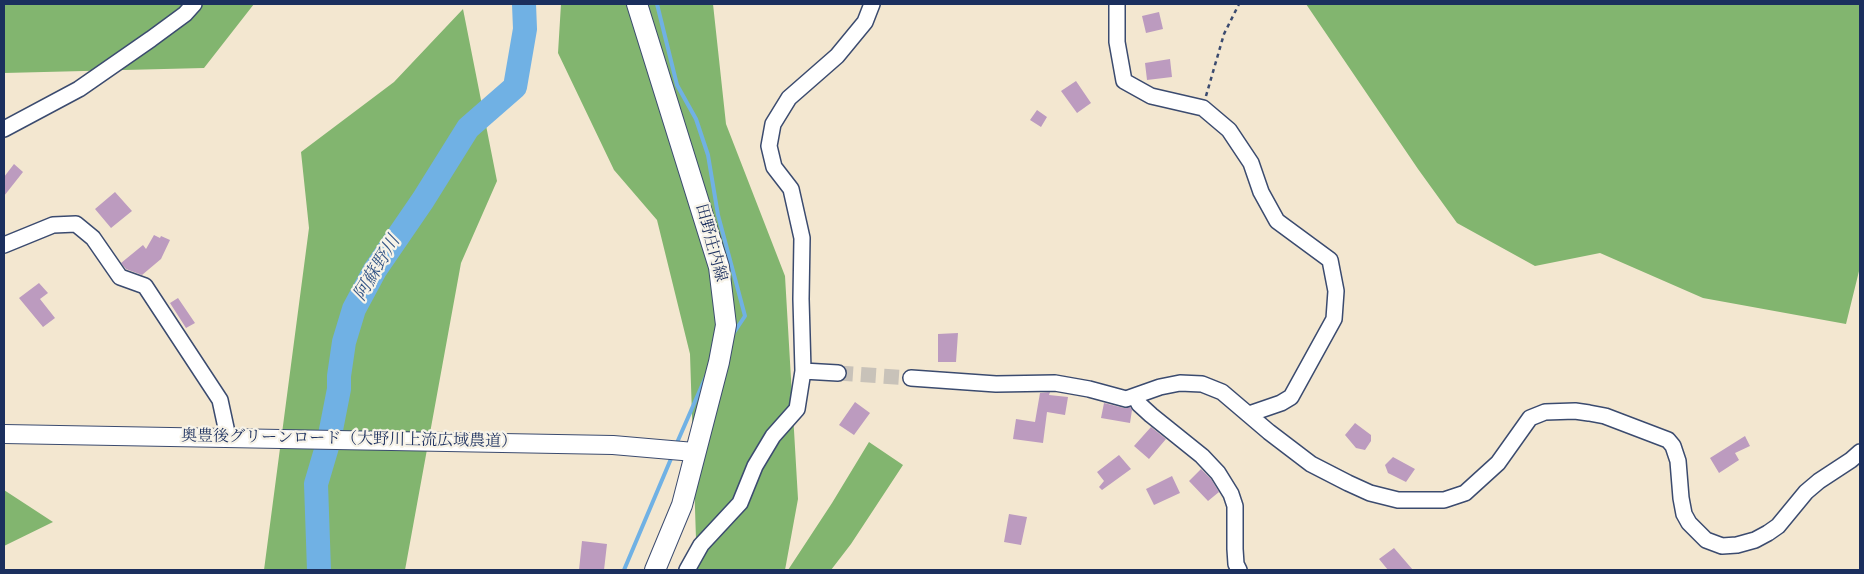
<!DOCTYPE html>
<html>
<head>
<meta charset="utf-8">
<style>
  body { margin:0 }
  #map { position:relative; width:1864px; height:574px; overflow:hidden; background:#f3e7d0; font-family:"IM FELL Double Pica",serif }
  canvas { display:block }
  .frame { position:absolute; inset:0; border:5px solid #1b2f5e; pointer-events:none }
</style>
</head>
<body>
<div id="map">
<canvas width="1864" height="574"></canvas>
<div class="frame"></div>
</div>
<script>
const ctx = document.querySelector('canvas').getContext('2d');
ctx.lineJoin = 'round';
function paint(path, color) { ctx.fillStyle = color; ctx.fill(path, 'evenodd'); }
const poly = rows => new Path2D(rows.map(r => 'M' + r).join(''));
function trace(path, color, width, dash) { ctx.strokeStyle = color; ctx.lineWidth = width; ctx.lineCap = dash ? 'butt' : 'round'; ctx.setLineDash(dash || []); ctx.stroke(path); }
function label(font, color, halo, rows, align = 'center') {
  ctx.font = font + ' "IM FELL Double Pica","Noto Serif JP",serif'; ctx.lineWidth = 4.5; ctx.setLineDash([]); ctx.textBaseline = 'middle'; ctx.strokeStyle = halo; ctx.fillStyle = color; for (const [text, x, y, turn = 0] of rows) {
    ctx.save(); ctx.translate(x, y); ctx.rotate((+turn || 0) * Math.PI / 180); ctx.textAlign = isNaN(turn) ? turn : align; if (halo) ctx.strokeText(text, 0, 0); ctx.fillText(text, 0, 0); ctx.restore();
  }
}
paint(poly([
  [4,4,254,4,204,68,4,73],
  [561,4,713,4,726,124,785,276,798,499,785,570,697,570,690,354,657,220,614,170,558,53],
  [1306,4,1860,4,1860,267,1846,324,1703,298,1600,253,1535,266,1457,223,1418,169],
  [463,9,497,181,461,263,405,570,264,570,309,228,301,152,394,82],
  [869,442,903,465,851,544,831,570,788,570,832,503],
  [4,490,53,522,4,546]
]), '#82b56f');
trace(poly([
  [657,4,677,85,696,119,708,155,718,215,745,316,733,334],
  [676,445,707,374],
  [624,570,673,454]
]), '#70b1e4', 4);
trace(poly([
  [319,570,316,484,329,440,339,389,339,376,344,342,354,309,375,270,423,200,468,128,515,87,525,29,524,4]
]), '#70b1e4', 24);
paint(poly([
  [1159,12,1163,29,1146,33,1142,16],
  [1170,59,1172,77,1147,80,1145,63],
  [1076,81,1091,103,1077,113,1061,91],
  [1037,110,1047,117,1041,127,1030,120],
  [14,164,23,172,4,196,4,177],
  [115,192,132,211,111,228,95,209],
  [154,235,160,238,161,236,170,240,161,259,142,275,126,269,121,263,143,245,146,249],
  [39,283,48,293,40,299,55,318,43,327,19,298],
  [178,298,195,323,186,328,170,303],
  [958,333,956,362,938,362,938,334],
  [1050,392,1049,395,1068,397,1065,415,1047,412,1043,443,1013,439,1016,419,1035,422,1040,393],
  [855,402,870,413,854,435,839,425],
  [1104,403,1124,408,1130,407,1132,410,1130,423,1101,418],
  [1355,423,1371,435,1371,441,1365,450,1356,448,1345,435],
  [1151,427,1166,439,1149,459,1134,446],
  [1745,436,1750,446,1735,453,1739,460,1719,473,1710,458],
  [1119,455,1131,469,1102,490,1099,487,1104,481,1097,472],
  [1393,457,1415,469,1406,482,1388,473,1385,465],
  [1201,469,1211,479,1219,492,1208,501,1189,481],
  [1172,476,1180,493,1154,505,1146,489],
  [1009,514,1027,517,1021,545,1004,542],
  [582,541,607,544,604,570,579,570],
  [1394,548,1413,570,1388,570,1379,559]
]), '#bc9bbf');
trace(poly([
  [838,373,911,378]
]), '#c8c2b9', 15, [15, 8]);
const minor = poly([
  [1117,4,1117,42,1124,81,1151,96,1203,108,1229,130,1251,163,1261,192,1277,221,1330,260,1336,291,1334,319,1291,397,1281,403,1249,414],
  [4,129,79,89,151,39,185,14,194,4],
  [4,245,53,225,76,224,93,238,120,277,145,286,220,400,228,437],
  [803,371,838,373],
  [911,378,996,384,1055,383,1089,389,1126,399,1160,387,1180,383,1202,384,1222,392,1269,432,1311,464,1348,483,1370,493,1398,500,1444,500,1465,493,1498,463,1530,418,1545,412,1575,411,1589,413,1605,416,1668,440,1673,446,1678,461,1681,498,1684,514,1689,523,1706,540,1722,546,1737,545,1755,540,1768,533,1778,526,1806,492,1819,481,1851,460,1860,452],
  [1135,396,1139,404,1151,415,1202,456,1218,473,1231,494,1235,506,1235,549,1236,564,1239,570],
  [687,570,701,545,740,503,755,466,773,436,797,409,803,371,801,299,802,238,791,189,774,167,769,146,773,124,789,98,837,56,865,22,872,4]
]);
const tertiary = poly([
  [4,434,613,445,694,452]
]);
const secondary = poly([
  [637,4,719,267,726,325,719,362,682,505,655,570]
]);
trace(minor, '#3b4b6f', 18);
trace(tertiary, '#3b4b6f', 20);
trace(secondary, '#3b4b6f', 22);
trace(poly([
  [1206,96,1224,34,1239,4]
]), '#3b4b6f', 2.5, [4, 4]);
trace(minor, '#fff', 15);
trace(tertiary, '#fff', 18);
trace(secondary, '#fff', 20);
label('16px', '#1b2f5e', '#f7f3e8', [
  ["田野庄内線",710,243,75],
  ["奥豊後グリーンロード（大野川上流広域農道）",349,440,1]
]);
label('italic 18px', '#355686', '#f7f3e8', [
  ["阿蘇野川",378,269,-59]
]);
</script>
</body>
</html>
